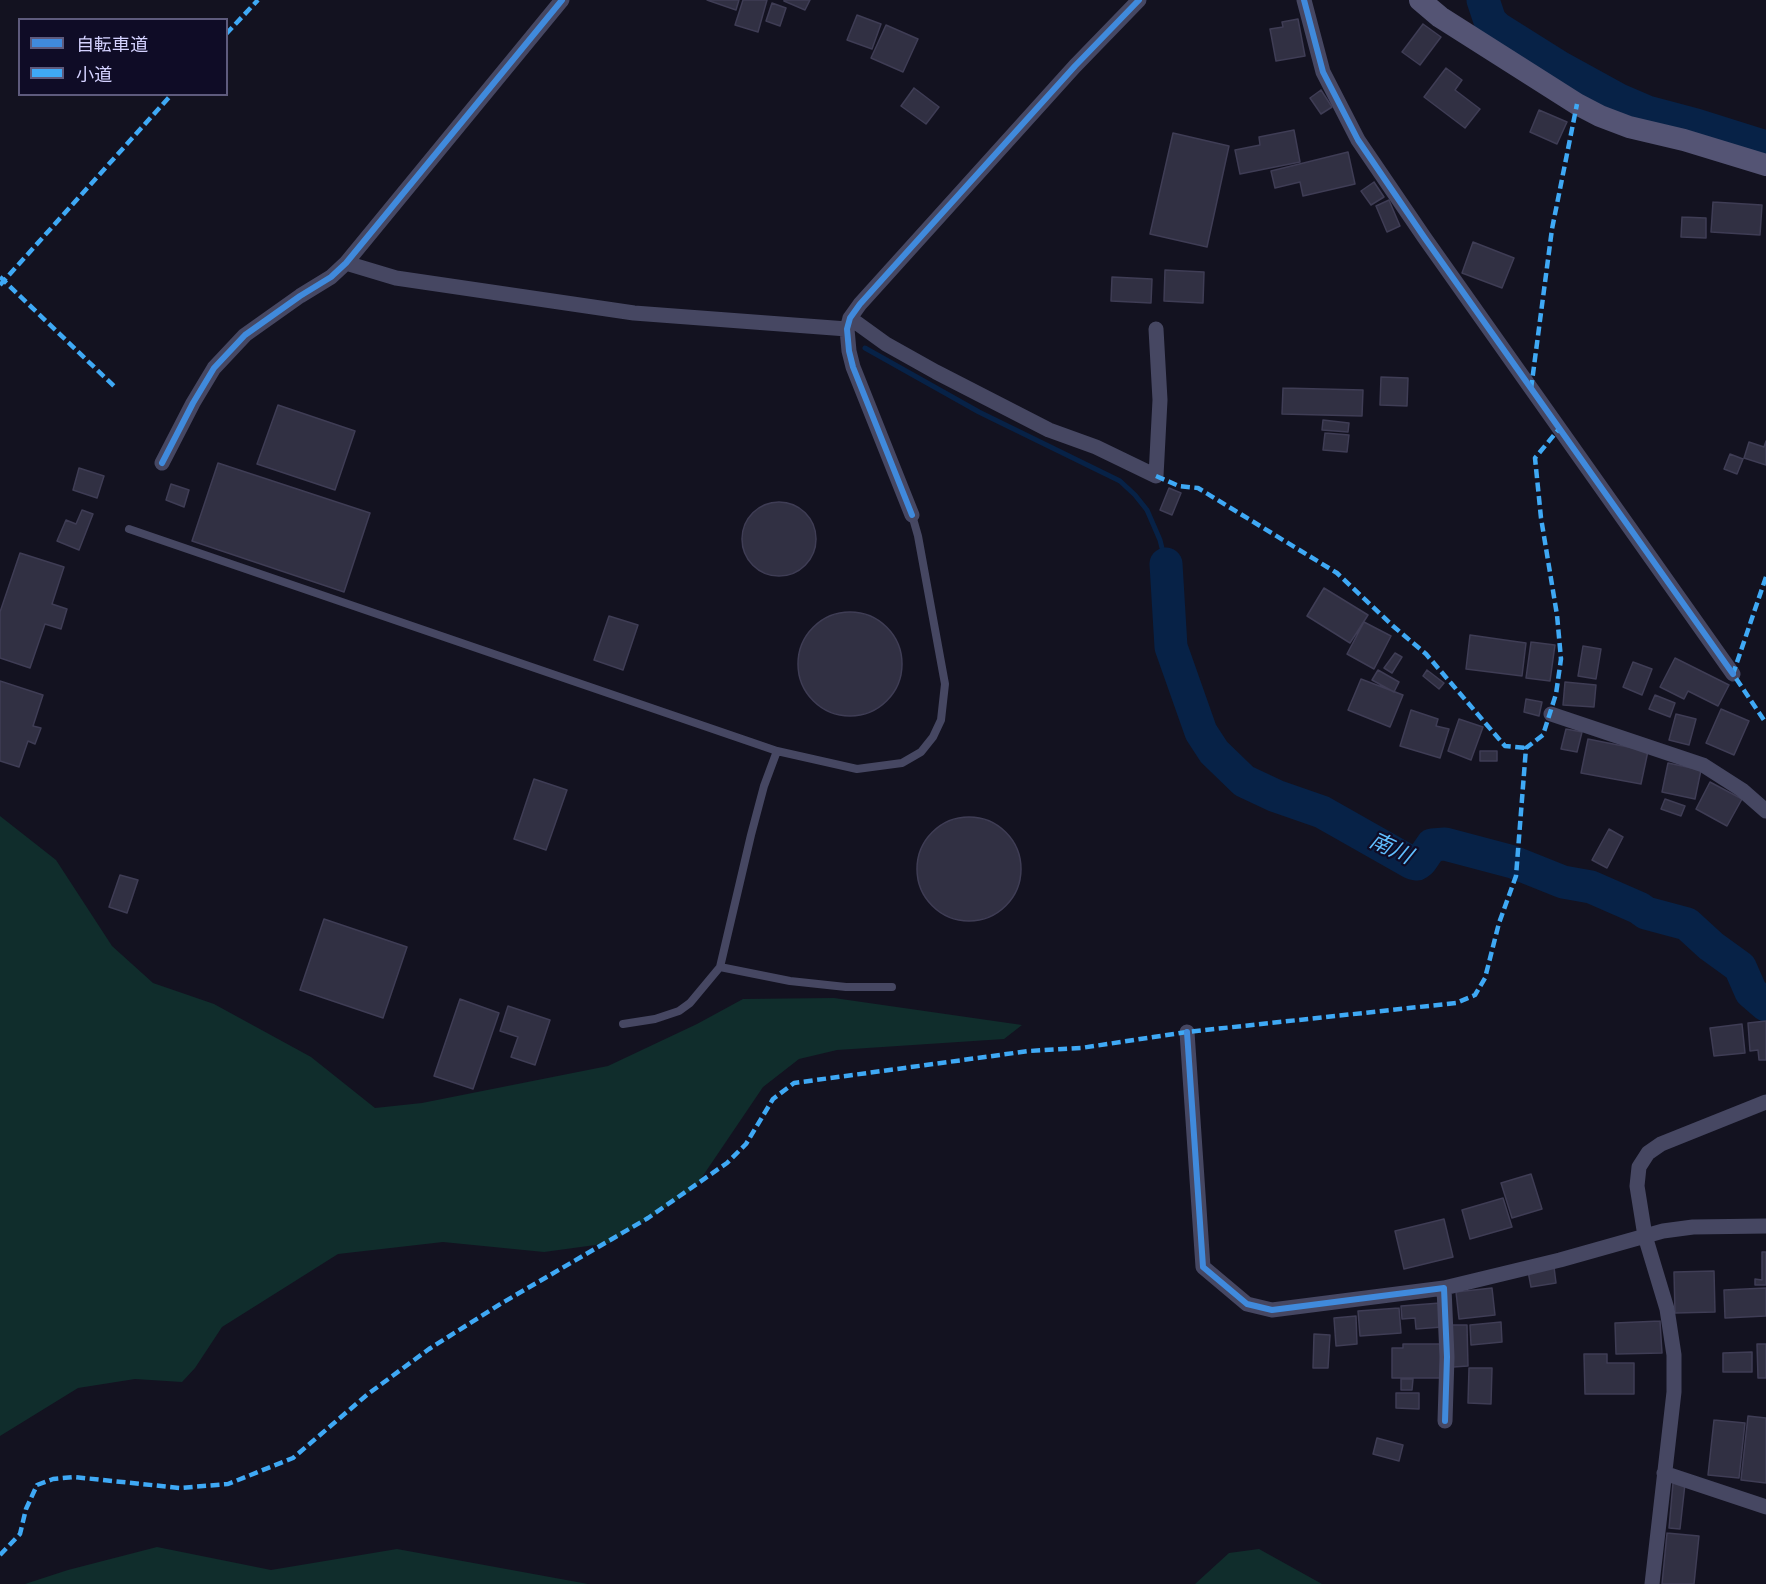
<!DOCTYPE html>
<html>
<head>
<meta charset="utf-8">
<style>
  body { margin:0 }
  #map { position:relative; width:1766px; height:1584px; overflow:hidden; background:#131220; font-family:Lato,"Noto Sans JP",sans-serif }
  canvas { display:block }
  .legend { position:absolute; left:18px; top:18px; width:210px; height:78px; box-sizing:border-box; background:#0f0c26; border:2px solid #5e5b7d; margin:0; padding:8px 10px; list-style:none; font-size:18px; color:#d4d2ff }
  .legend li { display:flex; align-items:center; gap:12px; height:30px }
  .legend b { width:30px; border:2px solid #5e5b7d }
</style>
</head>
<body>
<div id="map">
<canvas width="1766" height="1584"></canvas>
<ul class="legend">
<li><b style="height:8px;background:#408adc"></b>自転車道</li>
<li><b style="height:8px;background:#3fa9f5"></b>小道</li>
</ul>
</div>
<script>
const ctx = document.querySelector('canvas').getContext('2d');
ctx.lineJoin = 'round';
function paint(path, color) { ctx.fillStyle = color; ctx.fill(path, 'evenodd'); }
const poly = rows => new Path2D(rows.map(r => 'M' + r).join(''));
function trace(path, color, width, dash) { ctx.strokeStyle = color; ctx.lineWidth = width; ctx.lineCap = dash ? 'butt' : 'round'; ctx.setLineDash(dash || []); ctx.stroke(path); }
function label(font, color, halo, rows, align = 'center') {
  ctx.font = font + ' Lato,"Noto Sans JP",sans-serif'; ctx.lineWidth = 4.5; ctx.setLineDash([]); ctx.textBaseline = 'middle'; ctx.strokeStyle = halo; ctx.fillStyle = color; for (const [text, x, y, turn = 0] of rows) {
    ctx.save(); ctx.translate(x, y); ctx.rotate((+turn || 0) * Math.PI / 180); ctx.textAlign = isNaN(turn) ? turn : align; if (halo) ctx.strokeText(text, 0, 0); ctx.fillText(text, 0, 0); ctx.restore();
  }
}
paint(poly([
  [0,816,56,860,112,946,153,983,214,1004,311,1057,375,1108,422,1103,608,1066,697,1024,743,999,834,998,1022,1025,1004,1039,837,1050,799,1059,763,1087,694,1189,610,1243,544,1252,443,1242,338,1254,222,1327,195,1368,182,1382,135,1379,78,1388,0,1436],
  [157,1547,271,1570,397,1549,588,1584,25,1584,68,1570],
  [1259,1549,1322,1584,1195,1584,1229,1553]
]), '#102d2c');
trace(poly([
  [865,348,979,412,1120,481,1135,495,1147,510,1160,540,1166,564]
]), '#072247', 5);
trace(poly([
  [1483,0,1490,21,1497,28,1559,67,1619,100,1647,112,1696,125,1766,147],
  [1166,564,1171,647,1201,732,1214,752,1244,781,1276,796,1322,812,1412,863,1417,864,1421,861,1432,845,1445,844,1513,862,1563,882,1591,887,1639,908,1646,913,1687,924,1711,946,1740,967,1751,992,1766,1005]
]), '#072247', 33);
const building = poly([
  [707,0,739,0,736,10,707,0],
  [743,0,767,0,758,32,735,25,743,0],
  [784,0,810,0,805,10,784,1,784,0],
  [772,3,786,8,780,26,766,21,772,3],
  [857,15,881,24,872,49,847,40,857,15],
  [1298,19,1305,56,1276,61,1270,29,1283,27,1282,22,1298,19],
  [1423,24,1441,37,1420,65,1402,52,1423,24],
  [886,25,918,39,903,72,871,58,886,25],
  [1446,68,1462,80,1455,90,1480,109,1465,128,1424,97,1446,68],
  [914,88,939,107,926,124,901,106,914,88],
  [1321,90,1332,107,1321,114,1310,98,1321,90],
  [1539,110,1567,122,1557,144,1530,132,1539,110],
  [1294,130,1300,162,1240,174,1235,150,1260,145,1259,137,1294,130],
  [1173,133,1229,146,1207,247,1150,234,1173,133],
  [1348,152,1355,184,1303,196,1300,182,1275,188,1271,171,1348,152],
  [1374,182,1384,197,1371,205,1361,191,1374,182],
  [1389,200,1400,226,1387,232,1376,206,1389,200],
  [1713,202,1762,205,1760,235,1711,232,1713,202],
  [1682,217,1706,218,1706,238,1681,237,1682,217],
  [1473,242,1514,258,1502,288,1462,273,1473,242],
  [1165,270,1204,272,1203,303,1164,301,1165,270],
  [1112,277,1152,279,1151,303,1111,301,1112,277],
  [1381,377,1408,378,1407,406,1380,405,1381,377],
  [1283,388,1363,390,1362,416,1282,414,1283,388],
  [278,405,355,431,335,490,257,464,278,405],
  [1323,420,1349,423,1348,432,1322,430,1323,420],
  [1325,433,1349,435,1347,452,1323,450,1325,433],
  [1766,441,1766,465,1744,458,1749,442,1764,447,1766,441],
  [1730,454,1743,459,1737,474,1724,469,1730,454],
  [218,463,370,513,344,592,192,541,218,463],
  [79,468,104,476,97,498,73,490,79,468],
  [171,484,189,490,184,507,166,500,171,484],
  [1169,488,1181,493,1172,515,1160,510,1169,488],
  '742 539a37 37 0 1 1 74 0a37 37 0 1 1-74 0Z',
  [82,510,93,514,79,550,57,541,66,520,76,524,82,510],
  [20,553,64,567,52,604,67,609,61,629,45,624,30,668,0,658,0,612,20,553],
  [1324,588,1368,615,1350,643,1307,616,1324,588],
  '798 664a52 52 0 1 1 104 0a52 52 0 1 1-104 0Z',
  [609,616,638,625,623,670,594,660,609,616],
  [1364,622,1391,636,1374,669,1347,654,1364,622],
  [1470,635,1526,643,1522,676,1466,669,1470,635],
  [1531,642,1555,645,1550,681,1526,678,1531,642],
  [1583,646,1601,649,1596,679,1578,676,1583,646],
  [1395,653,1402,657,1392,673,1384,668,1395,653],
  [1675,658,1729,685,1718,706,1688,691,1684,699,1660,687,1675,658],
  [1633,662,1652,669,1642,695,1623,687,1633,662],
  [1378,670,1399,682,1394,692,1372,680,1378,670],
  [1427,670,1444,683,1439,689,1423,676,1427,670],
  [1361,679,1403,695,1390,727,1348,710,1361,679],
  [0,681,43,695,33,726,41,728,35,744,28,741,19,767,0,761,0,681],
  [1565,682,1596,685,1594,707,1563,705,1565,682],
  [1655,695,1675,703,1670,717,1649,709,1655,695],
  [1526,699,1542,702,1539,716,1524,712,1526,699],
  [1721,709,1749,721,1734,755,1706,743,1721,709],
  [1411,710,1438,719,1436,726,1449,729,1440,758,1400,746,1411,710],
  [1676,714,1696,719,1689,745,1669,740,1676,714],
  [1459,719,1483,727,1471,760,1448,751,1459,719],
  [1566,729,1582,732,1577,752,1561,749,1566,729],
  [1588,739,1648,751,1641,784,1581,773,1588,739],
  [1480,751,1497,751,1497,761,1480,761,1480,751],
  [1668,763,1701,770,1695,799,1662,792,1668,763],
  [534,779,567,790,546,850,514,839,534,779],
  [1710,782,1742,799,1727,826,1696,809,1710,782],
  [1665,799,1685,806,1681,816,1661,809,1665,799],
  '917 869a52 52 0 1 1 104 0a52 52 0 1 1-104 0Z',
  [1609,829,1623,837,1607,868,1592,860,1609,829],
  [120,875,138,880,127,913,109,907,120,875],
  [324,919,407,947,383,1018,300,990,324,919],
  [460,999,499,1013,473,1089,434,1076,460,999],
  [508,1006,550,1020,535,1065,511,1057,518,1037,500,1031,508,1006],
  [1766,1021,1766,1060,1759,1060,1758,1050,1750,1051,1748,1023,1766,1021],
  [1742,1024,1745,1053,1714,1056,1710,1028,1742,1024],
  [1531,1174,1542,1209,1512,1218,1501,1183,1531,1174],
  [1503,1198,1512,1227,1470,1239,1462,1210,1503,1198],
  [1444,1219,1453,1257,1404,1269,1395,1231,1444,1219],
  [1762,1252,1766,1252,1766,1285,1755,1285,1755,1279,1762,1280,1762,1252],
  [1554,1267,1556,1283,1531,1287,1528,1271,1554,1267],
  [1714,1271,1715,1312,1675,1313,1674,1272,1714,1271],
  [1492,1288,1495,1315,1459,1319,1456,1292,1492,1288],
  [1766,1288,1766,1316,1725,1318,1724,1290,1766,1288],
  [1440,1303,1442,1327,1416,1329,1415,1318,1402,1319,1401,1306,1440,1303],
  [1399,1308,1401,1333,1360,1336,1358,1311,1399,1308],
  [1356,1316,1357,1344,1336,1346,1334,1318,1356,1316],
  [1660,1321,1662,1353,1616,1354,1615,1323,1660,1321],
  [1501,1322,1502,1342,1471,1345,1470,1325,1501,1322],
  [1452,1325,1467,1325,1468,1366,1453,1367,1452,1325],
  [1314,1334,1330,1335,1328,1368,1313,1368,1314,1334],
  [1403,1344,1442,1344,1442,1378,1392,1378,1392,1348,1403,1348,1403,1344],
  [1757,1344,1766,1344,1766,1378,1758,1378,1757,1344],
  [1752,1352,1752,1372,1723,1372,1723,1353,1752,1352],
  [1584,1354,1607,1354,1607,1363,1634,1363,1634,1394,1585,1394,1584,1354],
  [1469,1368,1492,1368,1491,1404,1468,1403,1469,1368],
  [1401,1379,1413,1379,1412,1390,1401,1390,1401,1379],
  [1396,1393,1419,1393,1419,1409,1396,1408,1396,1393],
  [1748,1416,1766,1418,1766,1483,1741,1480,1748,1416],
  [1714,1420,1745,1423,1739,1478,1708,1475,1714,1420],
  [1377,1438,1403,1445,1399,1461,1373,1454,1377,1438],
  [1673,1483,1685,1484,1680,1529,1669,1528,1673,1483],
  [1667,1533,1699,1536,1694,1584,1662,1584,1667,1533]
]);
paint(building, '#313043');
trace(building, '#3f3d55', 1.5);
trace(poly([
  [129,529,777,751,857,769,902,763,921,752,933,737,941,720,945,684,918,536,912,515],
  [720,967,790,981,846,987,892,987],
  [623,1024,655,1019,679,1011,690,1003,720,967,751,835,764,786,777,751]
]), '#464762', 8);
trace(poly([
  [1304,0,1323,72,1358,140,1424,237,1733,674],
  [346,263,396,278,634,313,847,329],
  [850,318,886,344,936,372,1049,430,1096,447,1156,476,1160,400,1156,329],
  [162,463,193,403,214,368,245,335,300,296,331,277,346,263,562,0],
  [912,515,853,367,849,351,847,329,850,318,860,304,1075,66,1139,0],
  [1551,714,1703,765,1742,790,1766,811],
  [1187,1032,1203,1267,1247,1304,1272,1310,1444,1288,1447,1357,1445,1421],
  [1444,1288,1560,1260,1663,1231,1693,1227,1766,1226],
  [1664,1473,1766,1507],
  [1652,1584,1674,1392,1674,1355,1667,1309,1645,1236,1637,1186,1639,1167,1648,1153,1661,1144,1766,1102]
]), '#464762', 15);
trace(poly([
  [1420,0,1440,17,1577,104,1600,116,1629,127,1684,140,1766,165]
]), '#545474', 22);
trace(poly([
  [226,34,258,0],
  [0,277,116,388],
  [0,285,172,94],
  [1531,389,1552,229,1577,104],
  [1156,476,1179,486,1198,488,1337,573,1393,626,1426,654,1505,746,1526,748],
  [1766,577,1733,674,1766,723],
  [0,1555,20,1534,26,1509,37,1485,53,1479,74,1477,180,1488,228,1484,293,1458,368,1394,429,1349,502,1303,648,1218,727,1163,746,1144,773,1099,794,1083,1029,1051,1081,1048,1187,1032,1456,1003,1475,995,1485,978,1499,923,1516,876,1526,748,1543,735,1556,694,1561,659,1557,615,1541,518,1535,458,1559,429]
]), '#3fa9f5', 4.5, [9, 4.5]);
trace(poly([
  [1304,0,1323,72,1358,140,1424,237,1733,674],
  [162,463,193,403,214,368,245,335,300,296,331,277,346,263,562,0],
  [912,515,853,367,849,351,847,329,850,318,860,304,1075,66,1139,0],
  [1187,1032,1203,1267,1247,1304,1272,1310,1444,1288,1447,1357,1445,1421]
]), '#408adc', 6);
label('italic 22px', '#60bfff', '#0f0c26', [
  ["南川",1391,848,25]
]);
</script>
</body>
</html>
